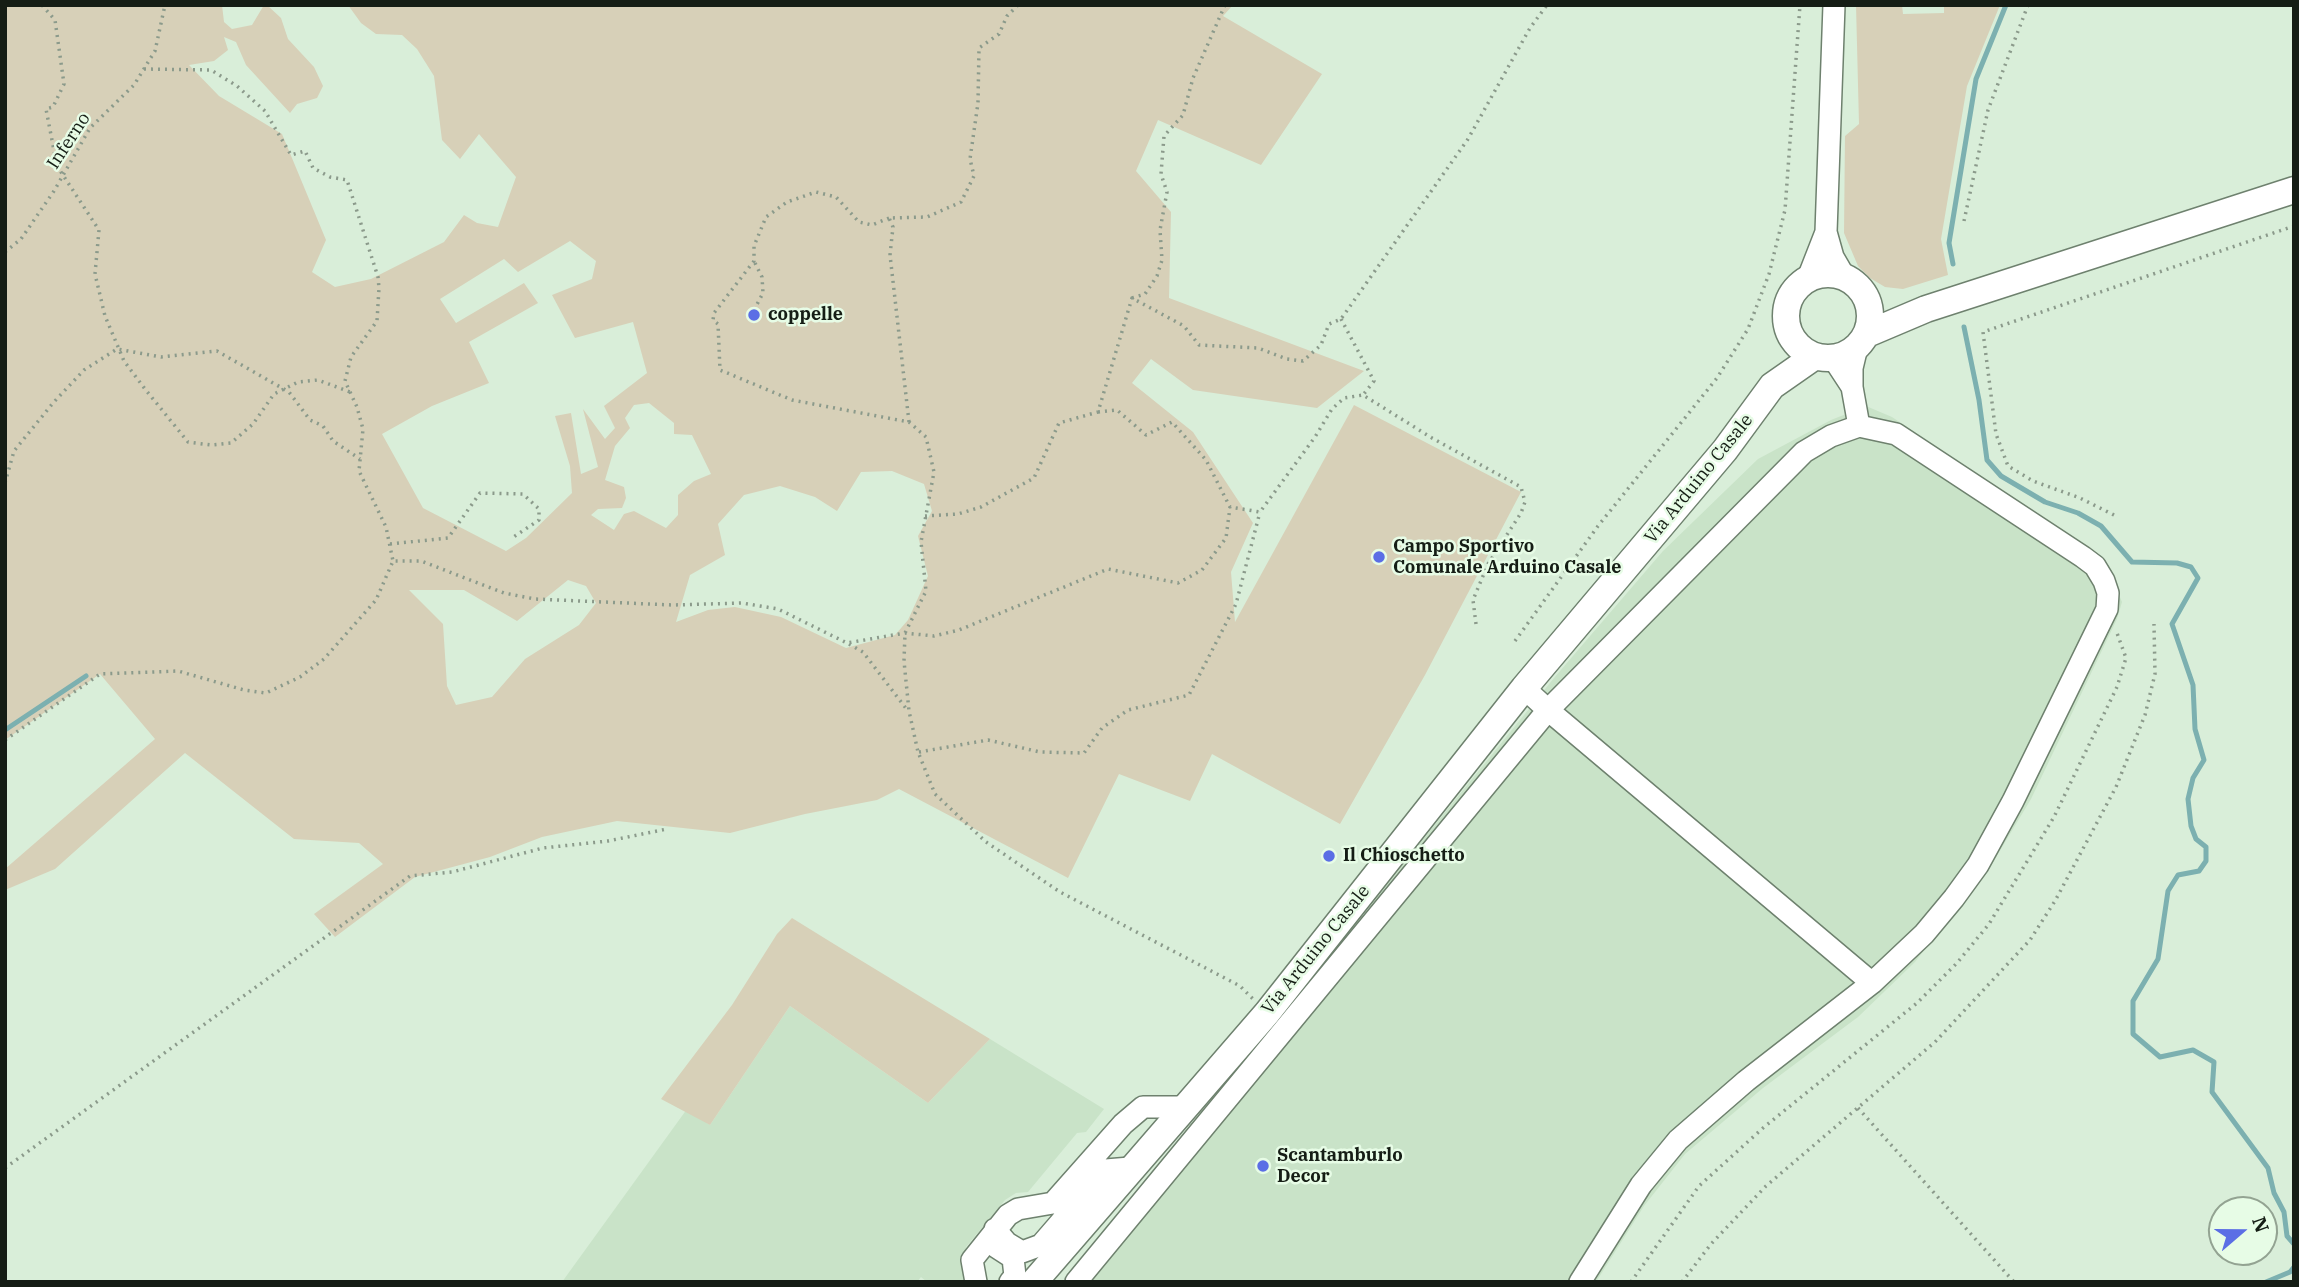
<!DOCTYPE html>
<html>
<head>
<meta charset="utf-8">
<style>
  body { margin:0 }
  #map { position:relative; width:2299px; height:1287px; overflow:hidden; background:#d9eed9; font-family:"IBM Plex Serif",serif }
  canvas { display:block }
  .frame { position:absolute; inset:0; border:7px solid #151d15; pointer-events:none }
  .north { position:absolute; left:2208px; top:1196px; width:70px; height:70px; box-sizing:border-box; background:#e7fce6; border:2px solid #93a392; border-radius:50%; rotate:70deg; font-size:19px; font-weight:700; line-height:28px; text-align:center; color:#151d15 }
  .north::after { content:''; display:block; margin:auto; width:24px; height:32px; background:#5b6ee5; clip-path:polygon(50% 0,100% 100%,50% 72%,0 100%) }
</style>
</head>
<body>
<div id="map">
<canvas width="2299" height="1287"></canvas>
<div class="frame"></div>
<div class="north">N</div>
</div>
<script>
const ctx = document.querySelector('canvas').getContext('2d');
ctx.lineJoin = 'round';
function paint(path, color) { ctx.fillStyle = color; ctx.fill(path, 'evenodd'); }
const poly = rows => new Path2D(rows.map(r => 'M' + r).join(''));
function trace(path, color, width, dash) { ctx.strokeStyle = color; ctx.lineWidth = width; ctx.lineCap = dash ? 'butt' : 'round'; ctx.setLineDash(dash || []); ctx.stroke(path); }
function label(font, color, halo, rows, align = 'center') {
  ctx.font = font + ' "IBM Plex Serif",serif'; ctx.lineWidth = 5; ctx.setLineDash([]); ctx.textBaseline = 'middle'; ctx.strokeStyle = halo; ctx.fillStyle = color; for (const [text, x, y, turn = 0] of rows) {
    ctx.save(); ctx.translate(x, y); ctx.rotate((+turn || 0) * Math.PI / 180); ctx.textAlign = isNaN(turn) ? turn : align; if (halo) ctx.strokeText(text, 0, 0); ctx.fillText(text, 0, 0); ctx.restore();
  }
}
paint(poly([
  [1866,406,1892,417,2104,559,2122,602,2117,619,2031,799,1992,864,1915,962,1858,1017,1763,1088,1685,1154,1644,1206,1596,1282,1064,1282,1554,678,1663,551,1758,459,1831,420],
  [790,1006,928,1103,990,1039,1104,1109,1086,1132,1077,1133,1028,1192,1016,1193,1005,1200,966,1247,964,1259,969,1282,927,1282,921,1277,917,1282,562,1282,687,1109,710,1125]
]), '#c9e3c8');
paint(poly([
  [5,5,222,5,224,22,232,29,252,25,264,5,267,5,281,18,288,39,314,67,323,86,317,98,297,104,290,113,246,65,236,42,224,37,228,50,214,61,189,65,219,96,282,134,326,240,312,272,335,287,371,279,444,242,464,215,477,223,498,227,516,177,479,134,460,159,442,140,434,76,417,49,402,35,376,34,361,23,348,5,1233,5,1223,16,1322,74,1261,165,1158,120,1136,171,1171,212,1169,298,1364,371,1317,408,1193,390,1151,359,1132,383,1193,432,1253,523,1231,572,1235,622,1354,405,1521,492,1425,675,1340,824,1212,754,1190,801,1119,774,1068,878,899,789,877,800,805,814,730,833,617,821,542,837,490,857,415,877,335,937,314,914,383,864,359,843,294,839,185,753,55,869,5,890,5,869,155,739,100,674,5,740],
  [570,241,596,261,592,279,552,295,575,338,633,322,647,373,604,406,615,428,605,439,583,409,598,467,581,474,571,413,555,416,570,466,572,493,526,538,506,551,423,508,382,434,432,406,489,383,469,342,538,303,524,283,456,323,440,299,504,259,518,272],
  [649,403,674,423,674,434,692,435,711,474,694,481,678,495,678,515,666,528,634,511,624,514,614,530,591,515,598,509,622,508,626,498,624,487,605,480,615,446,630,428,625,418,634,405],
  [892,471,924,484,932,511,918,536,928,576,908,620,895,635,846,648,781,617,735,607,708,610,676,622,690,575,725,555,718,524,744,495,780,486,815,497,837,511,861,472],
  [568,580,586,586,596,603,579,625,525,659,492,697,456,705,447,686,443,624,409,590,464,590,517,621],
  [1856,5,1902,5,1903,14,1944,13,1944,5,2000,5,1967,86,1941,239,1948,275,1903,289,1885,287,1870,278,1858,266,1844,233,1845,136,1859,124],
  [792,918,834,944,990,1039,928,1103,790,1006,710,1125,661,1099,732,1005,777,934]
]), '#d7d0b8');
trace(poly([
  [1953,264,1949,243,1976,79,2006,5],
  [1964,327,1979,400,1987,460,2001,476,2045,502,2078,513,2101,526,2132,562,2177,563,2191,567,2198,578,2172,624,2193,685,2195,729,2204,760,2193,778,2188,799,2191,826,2196,839,2206,847,2206,861,2199,871,2178,875,2168,891,2158,959,2133,1001,2133,1034,2160,1057,2193,1050,2214,1062,2212,1092,2268,1168,2274,1193,2284,1212,2287,1236,2294,1244],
  [5,730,86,676],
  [2266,1282,2290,1272,2294,1267]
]), '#7cb0b0', 5);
const minor = poly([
  [1834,5,1826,232,1833,257,1844,276],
  [1808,278,1826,232],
  [1857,347,1852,368,1852,387,1859,426],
  [1833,358,1852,387],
  [995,1229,1007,1243,1022,1252,1041,1245,1106,1170,1130,1168],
  [996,1247,1013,1258,1015,1276,1010,1282],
  [976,1282,972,1260,1008,1215,1018,1209,1053,1203,1123,1124,1143,1107,1183,1107],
  [1076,1282,1548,710,1524,688],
  [1580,1282,1641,1185,1678,1140,1746,1081,1872,983,1924,934,1954,898,1978,865,2013,801,2107,609,2108,593,2104,581,2095,566,2083,557,1896,434,1859,426,1831,436,1804,452,1548,710,1872,983]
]);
const major = poly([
  '1786 316a42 42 0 1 1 84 0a42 42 0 1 1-84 0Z',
  [1867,334,1926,309,2294,190],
  [1034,1282,1267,1013,1524,688,1725,450,1772,386,1815,356]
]);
trace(minor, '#6e816e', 24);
trace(major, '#6e816e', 29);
trace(poly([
  [42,5,55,20,64,84,53,107,46,109,57,166,99,230,95,274,105,316,124,361,145,389,188,442,211,445,231,443,253,424,274,394,298,382,318,380,350,392],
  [144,69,211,70,237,86,265,111,291,155,305,151,313,168,330,177,347,180,378,277,379,288,377,321,351,357,345,381,357,407,363,429,359,471,386,527,393,561],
  [889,218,872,225,859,222,836,197,816,192,787,202,766,217,754,246,754,261,714,313,713,320,718,324,720,370,792,400,909,422,926,437,934,472,921,542,926,591,905,633,904,661,909,711,918,752,935,794,986,842,1060,892,1240,986,1253,999],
  [1964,221,1988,110,2028,5],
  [5,252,21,239,54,191,90,128,134,85,155,51,165,5],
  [1132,298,1145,294,1157,276,1162,260,1160,230,1167,192,1161,174,1164,136,1183,115,1193,78,1225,5],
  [754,310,763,293,762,277,754,261],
  [1341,319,1374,381,1363,395],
  [1098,412,1117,410,1146,435,1172,422,1206,460,1230,507,1260,512,1315,437,1332,409,1344,398,1363,395,1432,438,1521,487,1525,502,1521,513,1488,564,1473,600,1476,624],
  [909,422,890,255,893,227,889,218,927,217,961,202,974,176,970,159,978,103,979,48,999,34,1007,16,1018,5],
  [5,483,14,451,53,403,84,370,117,349,161,357,217,351,289,392,310,420,323,426,333,441,360,459],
  [2114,515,2080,498,2033,481,2008,466,1996,434,1983,332,2294,226],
  [925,516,958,514,981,507,1034,478,1059,423,1098,412,1132,298,1184,326,1199,345,1258,348,1287,359,1303,361,1321,345,1329,324,1341,319,1468,139,1530,28,1547,5],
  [390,544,448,538,480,493,523,494,539,509,539,520,512,538],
  [1515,641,1598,526,1717,378,1748,329,1769,274,1785,210,1800,5],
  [849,644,863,652,908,711],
  [5,740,100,674,178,671,244,690,266,693,300,677,324,659,376,600,393,561,421,561,504,593,535,599,672,605,742,603,778,609,847,643,905,633,934,636,959,630,1108,569,1178,583,1202,570,1226,538,1230,507],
  [919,752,988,740,1040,752,1084,753,1102,728,1128,710,1189,695,1236,604,1260,512],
  [1858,1108,2014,1282],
  [5,1168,410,876,452,872,543,848,608,841,667,829],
  [1631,1282,1699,1186,1763,1128,1917,1003,1957,963,1989,924,2054,817,2117,687,2126,658,2117,633],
  [1682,1282,1711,1244,1766,1186,1935,1042,2030,940,2055,901,2116,787,2145,715,2155,674,2154,624]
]), '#8b9a8b', 3.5, [2, 5]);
trace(minor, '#fff', 21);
trace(major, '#fff', 26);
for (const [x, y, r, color] of [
  [754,315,7,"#5b6ee5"],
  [1379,557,7,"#5b6ee5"],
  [1329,856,7,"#5b6ee5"],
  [1263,1166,7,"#5b6ee5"]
]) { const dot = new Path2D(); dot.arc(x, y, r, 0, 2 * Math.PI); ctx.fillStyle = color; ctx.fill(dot); trace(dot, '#e7fce6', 2.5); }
label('18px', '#151d15', '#e7fce6', [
  ["Inferno",69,141,-57],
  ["Via Arduino Casale",1699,479,-51],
  ["Via Arduino Casale",1316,950,-51]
]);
label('bold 18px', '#151d15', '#e7fce6', [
  ["coppelle",768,315],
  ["Campo Sportivo",1393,547],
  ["Comunale Arduino Casale",1393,568],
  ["Il Chioschetto",1343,856],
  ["Scantamburlo",1277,1156],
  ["Decor",1277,1177]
], 'left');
</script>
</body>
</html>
